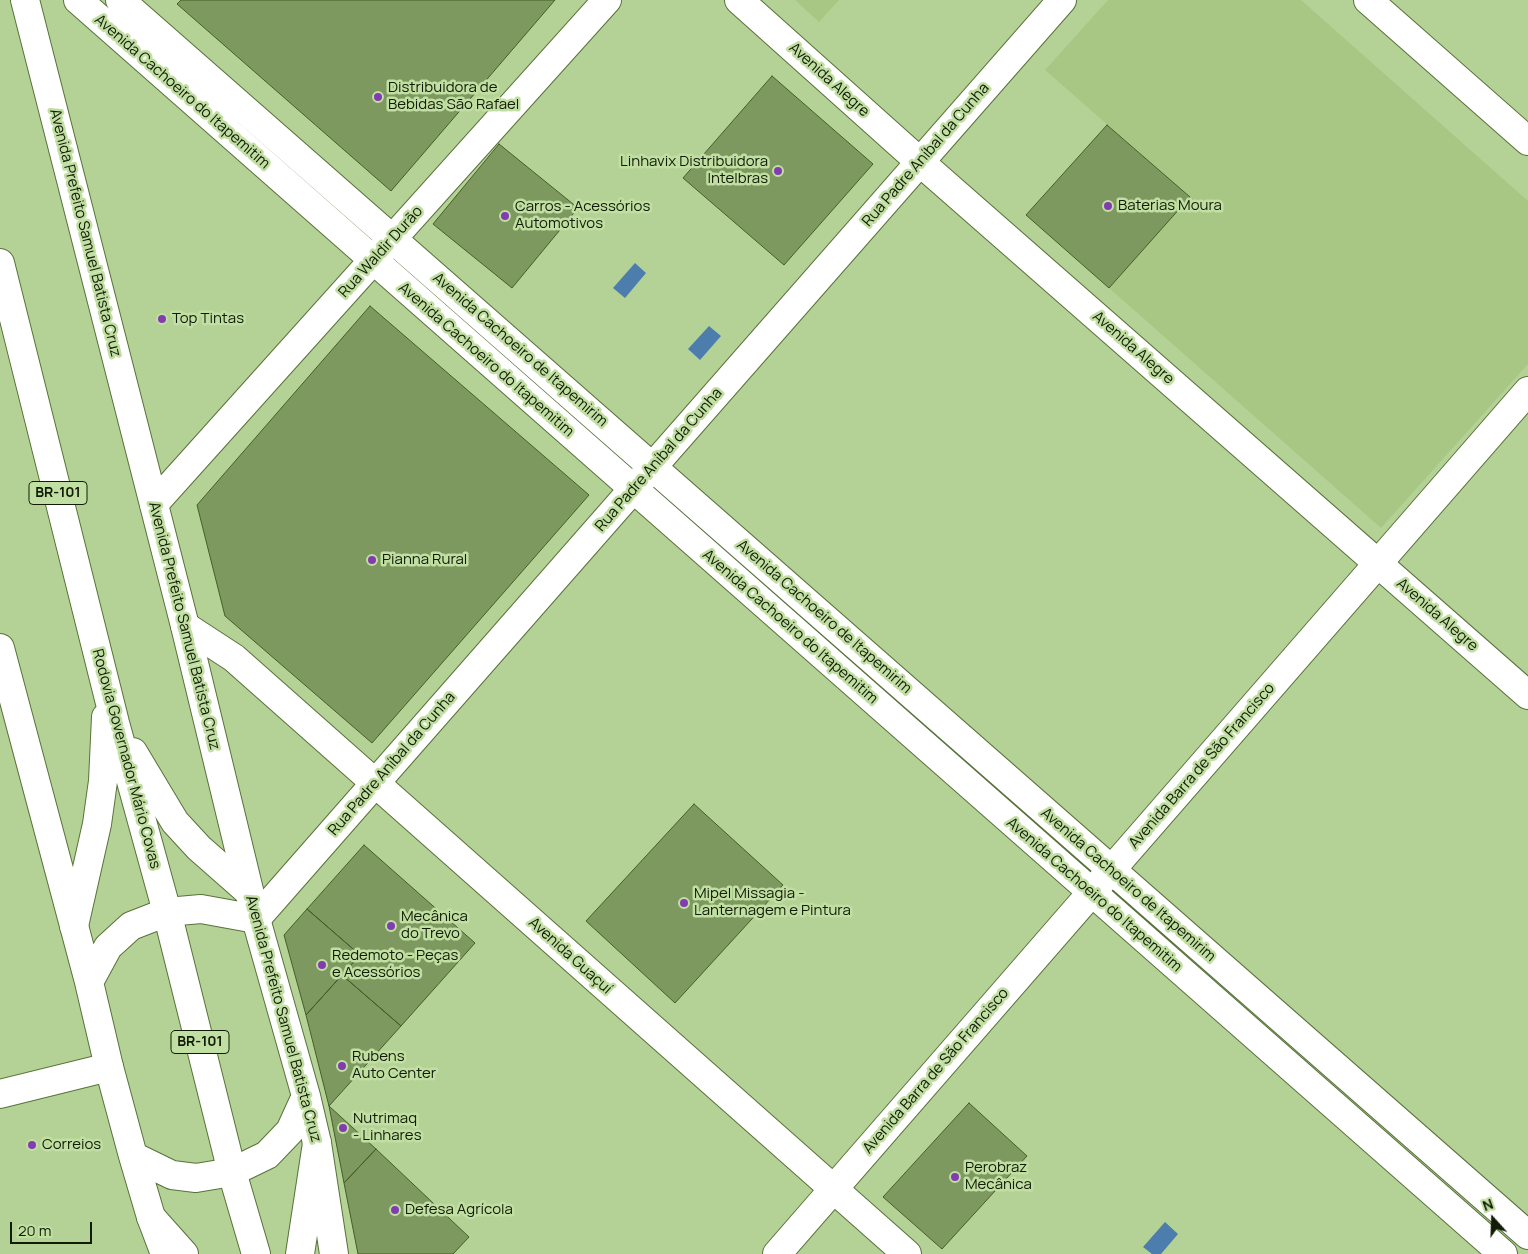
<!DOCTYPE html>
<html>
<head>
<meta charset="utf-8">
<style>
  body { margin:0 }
  #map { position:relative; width:1528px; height:1254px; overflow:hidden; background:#b4d295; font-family:Manrope,sans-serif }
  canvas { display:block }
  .north { position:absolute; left:1468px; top:1194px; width:50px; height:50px; -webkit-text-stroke:4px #c1dfa2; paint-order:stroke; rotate:340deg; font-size:14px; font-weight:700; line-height:20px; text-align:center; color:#111b05 }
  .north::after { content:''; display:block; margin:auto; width:18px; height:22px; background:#111b05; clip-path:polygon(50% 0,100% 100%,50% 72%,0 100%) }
  .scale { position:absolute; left:10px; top:1222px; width:82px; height:22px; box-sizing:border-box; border:2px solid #111b05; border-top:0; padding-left:6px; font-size:15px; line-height:18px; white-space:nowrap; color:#111b05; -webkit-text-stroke:4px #c1dfa2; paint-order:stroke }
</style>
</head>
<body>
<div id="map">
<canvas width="1528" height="1254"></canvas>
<div class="north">N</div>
<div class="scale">20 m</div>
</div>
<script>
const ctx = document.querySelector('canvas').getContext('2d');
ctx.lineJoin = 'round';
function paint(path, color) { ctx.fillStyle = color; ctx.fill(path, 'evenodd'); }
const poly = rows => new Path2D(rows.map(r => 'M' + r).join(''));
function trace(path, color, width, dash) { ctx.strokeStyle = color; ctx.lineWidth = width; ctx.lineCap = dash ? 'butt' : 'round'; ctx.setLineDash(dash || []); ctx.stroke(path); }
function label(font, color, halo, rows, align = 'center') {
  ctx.font = font + ' Manrope,sans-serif'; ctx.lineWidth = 5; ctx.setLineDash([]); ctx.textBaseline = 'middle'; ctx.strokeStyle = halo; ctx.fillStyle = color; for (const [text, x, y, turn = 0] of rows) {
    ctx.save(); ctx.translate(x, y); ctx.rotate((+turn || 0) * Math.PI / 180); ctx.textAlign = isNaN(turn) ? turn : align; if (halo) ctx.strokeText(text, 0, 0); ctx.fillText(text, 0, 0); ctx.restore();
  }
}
paint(poly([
  [795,0,839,0,819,22],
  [1108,0,1301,0,1528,201,1528,364,1381,528,1109,288,1190,197,1045,70]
]), '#a8c785');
paint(poly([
  [635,263,646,273,625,298,613,288],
  [709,326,721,336,700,360,688,349],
  [1165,1222,1178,1234,1161,1254,1152,1254,1143,1247]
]), '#4d7dad');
const building = poly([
  [181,0,555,0,391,191,177,4,181,0],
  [772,76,873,164,784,265,683,178,772,76],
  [1107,125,1190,197,1109,288,1026,215,1107,125],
  [499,144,578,208,512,288,433,224,499,144],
  [370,306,589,495,372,743,225,616,197,505,370,306],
  [694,804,783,885,675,1003,586,921,694,804],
  [364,845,475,943,401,1026,342,975,360,955,307,909,364,845],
  [307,909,360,955,306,1015,284,935,307,909],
  [342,975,401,1026,329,1106,306,1015,342,975],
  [969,1103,1027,1156,942,1249,883,1197,969,1103],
  [329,1106,376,1149,344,1183,329,1106],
  [376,1149,469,1237,453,1254,358,1254,344,1183,376,1149]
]);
paint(building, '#7d995f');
trace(building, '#455e26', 1);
const street = poly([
  [739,0,920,162,1528,695],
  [1368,0,1528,141],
  [154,504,607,0],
  [185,626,234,658,907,1254],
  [256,919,1062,0],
  [0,1094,109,1067],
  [777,1254,1528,391]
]);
const secondary = poly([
  [78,0,1503,1254],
  [120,0,1528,1235]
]);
const primary = poly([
  [25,0,185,626,256,919,306,1096,317,1143,334,1254],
  [0,648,89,982,109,1067,133,1156,151,1217,165,1254],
  [89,982,108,947,131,926,167,912,201,909,256,919],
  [133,1156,172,1175,196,1178,232,1172,267,1155,290,1131,306,1096]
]);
const highway = poly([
  [0,263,115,723,167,912,232,1172,256,1254],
  [133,752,175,822,199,848,249,892],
  [74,926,97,824,103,781,106,717],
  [151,1217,184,1254],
  [300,1254,317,1143]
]);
trace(street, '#58723a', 30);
trace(secondary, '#58723a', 30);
trace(primary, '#58723a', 30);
trace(highway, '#58723a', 30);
trace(street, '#fff', 28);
trace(secondary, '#fff', 28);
trace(primary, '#fff', 28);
trace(highway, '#fff', 28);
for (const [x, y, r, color] of [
  [378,97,5,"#823cb0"],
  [778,171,5,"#823cb0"],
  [1108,206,5,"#823cb0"],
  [505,216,5,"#823cb0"],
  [162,319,5,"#823cb0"],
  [372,560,5,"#823cb0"],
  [684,903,5,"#823cb0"],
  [391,926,5,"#823cb0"],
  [322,965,5,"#823cb0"],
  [342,1066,5,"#823cb0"],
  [343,1128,5,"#823cb0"],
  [32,1145,5,"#823cb0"],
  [955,1177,5,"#823cb0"],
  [395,1210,5,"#823cb0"]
]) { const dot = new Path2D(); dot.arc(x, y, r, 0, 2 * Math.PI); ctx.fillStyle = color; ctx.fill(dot); trace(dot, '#c1dfa2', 2); }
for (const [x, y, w] of [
  [58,493,58],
  [200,1042,58]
]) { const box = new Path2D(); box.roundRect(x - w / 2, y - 11.5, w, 23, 4); ctx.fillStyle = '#c1dfa2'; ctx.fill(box); trace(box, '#111b05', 1); }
label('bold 14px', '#111b05', null, [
  ["BR-101",58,493],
  ["BR-101",200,1042]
]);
label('15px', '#111b05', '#c1dfa2', [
  ["Avenida Alegre",829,80,42],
  ["Avenida Cachoeiro do Itapemitim",182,92,41],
  ["Rua Padre Aníbal da Cunha",926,155,-49],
  ["Avenida Prefeito Samuel Batista Cruz",85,233,76],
  ["Rua Waldir Durão",381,252,-48],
  ["Avenida Alegre",1133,348,41],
  ["Avenida Cachoeiro de Itapemirim",520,350,41],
  ["Avenida Cachoeiro do Itapemitim",486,360,41],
  ["Rua Padre Aníbal da Cunha",659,460,-49],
  ["Avenida Alegre",1437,615,41],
  ["Avenida Cachoeiro de Itapemirim",824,617,41],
  ["Avenida Prefeito Samuel Batista Cruz",184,626,76],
  ["Avenida Cachoeiro do Itapemitim",790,627,41],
  ["Rodovia Governador Mário Covas",126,759,75],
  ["Rua Padre Aníbal da Cunha",392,764,-49],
  ["Avenida Barra de São Francisco",1202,766,-49],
  ["Avenida Cachoeiro de Itapemirim",1128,885,41],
  ["Avenida Cachoeiro do Itapemitim",1094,895,41],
  ["Avenida Guaçuí",570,956,42],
  ["Avenida Prefeito Samuel Batista Cruz",283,1019,75],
  ["Avenida Barra de São Francisco",936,1071,-49]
]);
label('15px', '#111b05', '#c1dfa2', [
  ["Distribuidora de",388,88],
  ["Bebidas São Rafael",388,105],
  ["Linhavix Distribuidora",768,162,"right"],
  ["Intelbras",768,179,"right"],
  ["Baterias Moura",1118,206],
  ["Carros - Acessórios",515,207],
  ["Automotivos",515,224],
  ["Top Tintas",172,319],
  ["Pianna Rural",382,560],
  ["Mipel Missagia -",694,894],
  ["Lanternagem e Pintura",694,911],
  ["Mecânica",401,917],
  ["do Trevo",401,934],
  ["Redemoto - Peças",332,956],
  ["e Acessórios",332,973],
  ["Rubens",352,1057],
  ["Auto Center",352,1074],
  ["Nutrimaq",353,1119],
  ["- Linhares",353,1136],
  ["Correios",42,1145],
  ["Perobraz",965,1168],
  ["Mecânica",965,1185],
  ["Defesa Agrícola",405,1210]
], 'left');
</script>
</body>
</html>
